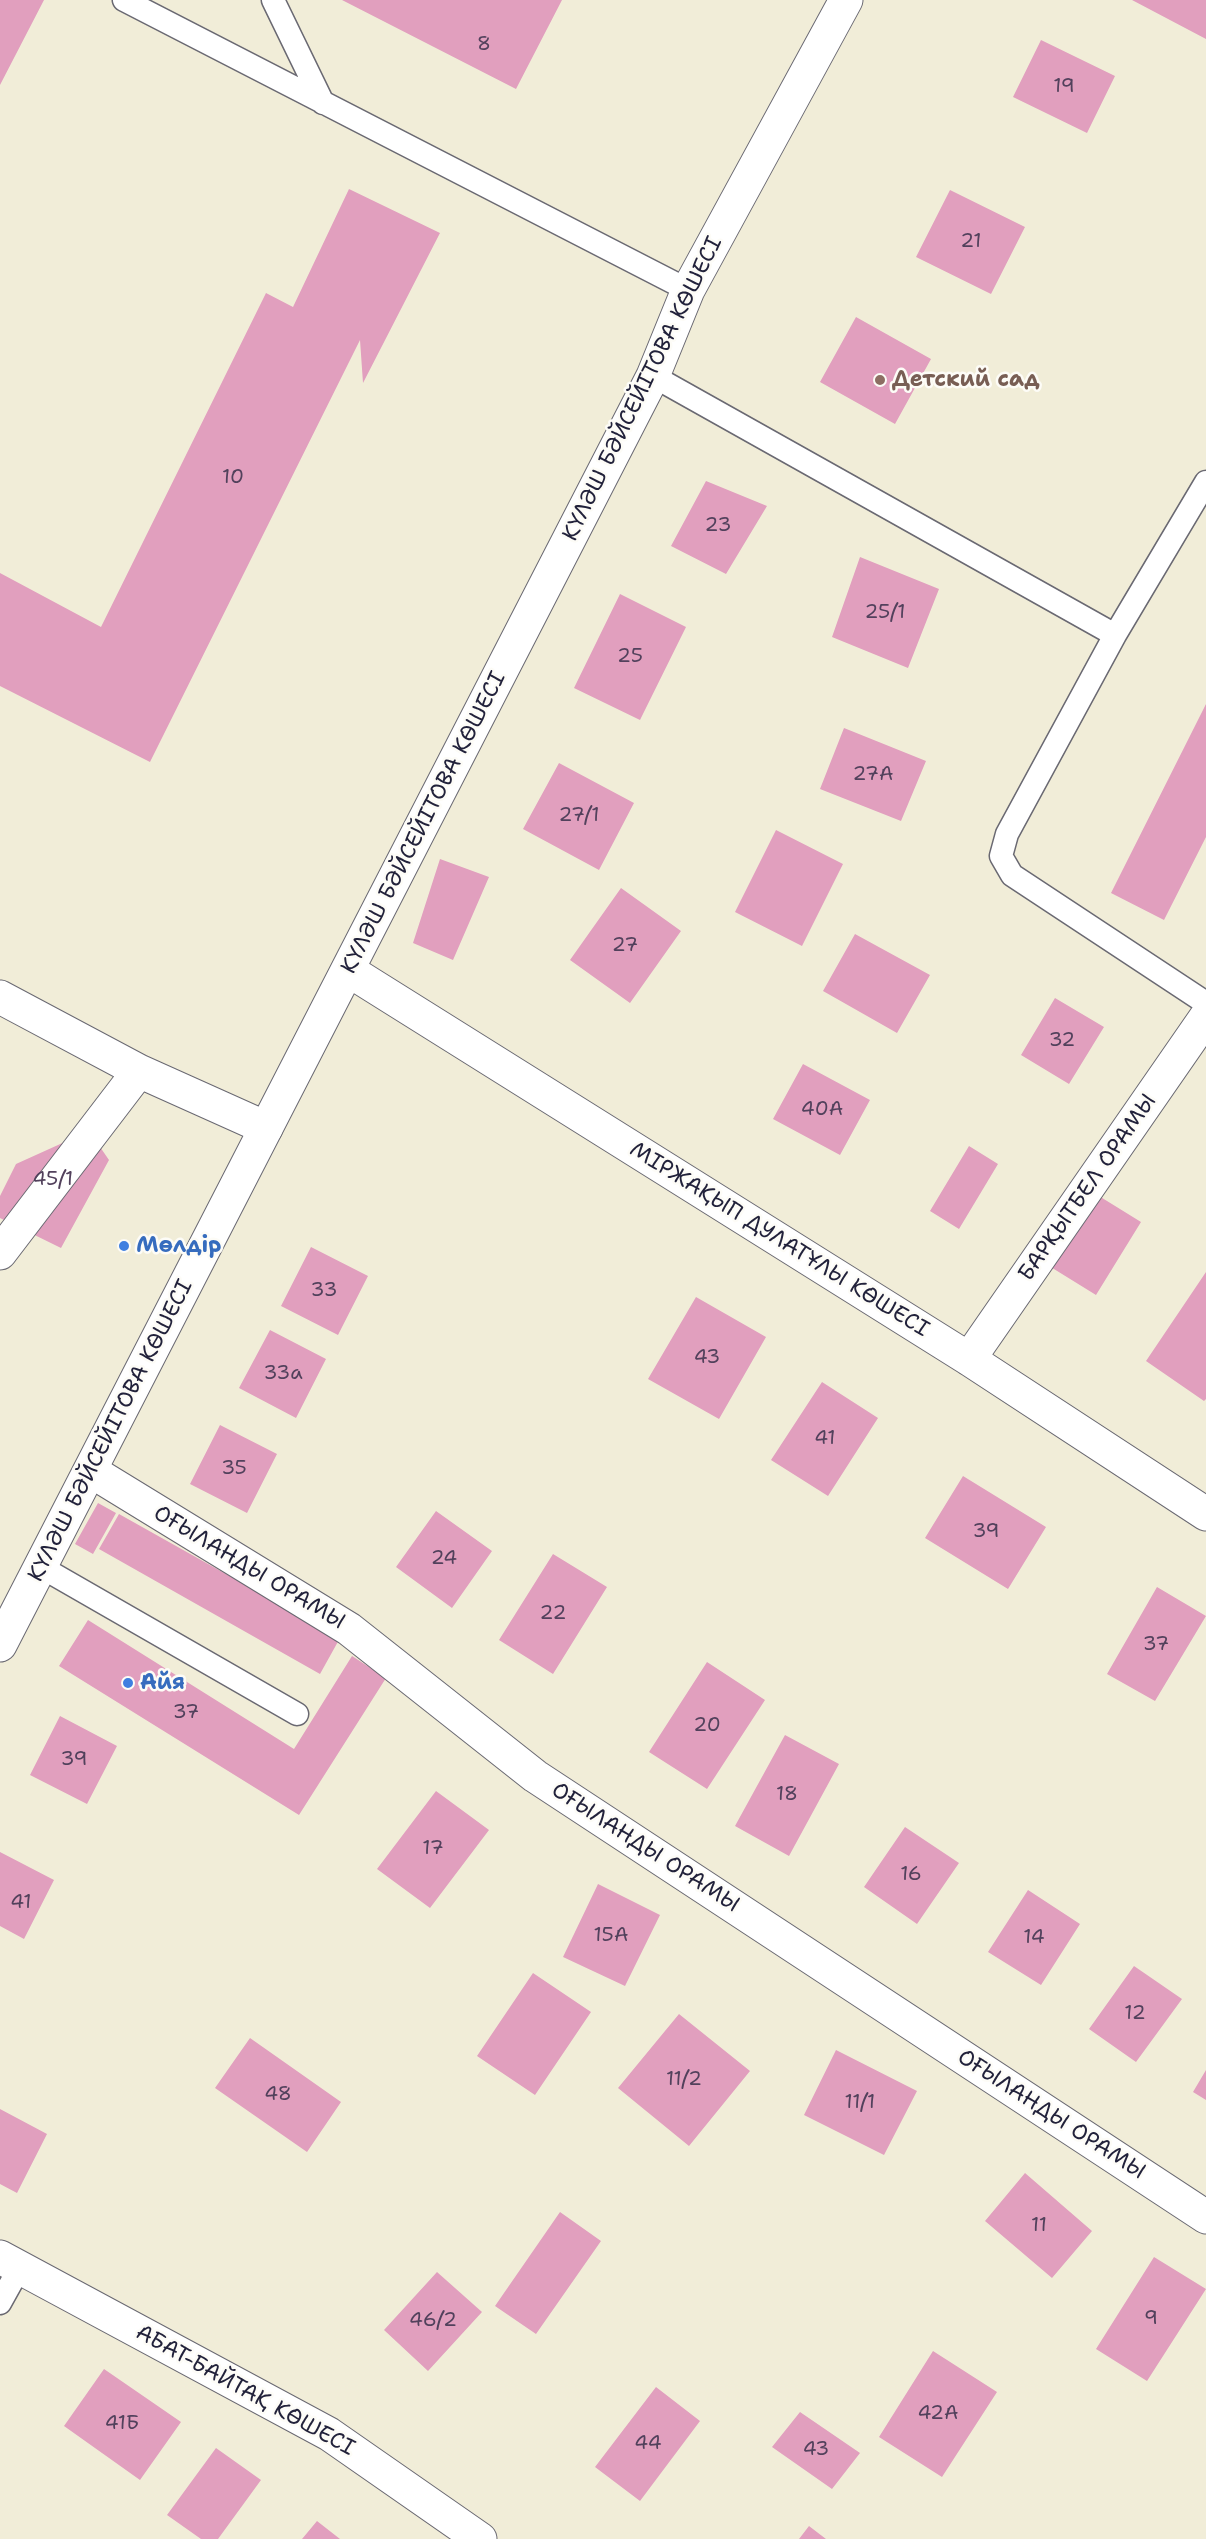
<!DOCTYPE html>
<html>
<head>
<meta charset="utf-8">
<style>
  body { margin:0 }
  canvas { display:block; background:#f1edd8 }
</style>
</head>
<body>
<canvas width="1206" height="2539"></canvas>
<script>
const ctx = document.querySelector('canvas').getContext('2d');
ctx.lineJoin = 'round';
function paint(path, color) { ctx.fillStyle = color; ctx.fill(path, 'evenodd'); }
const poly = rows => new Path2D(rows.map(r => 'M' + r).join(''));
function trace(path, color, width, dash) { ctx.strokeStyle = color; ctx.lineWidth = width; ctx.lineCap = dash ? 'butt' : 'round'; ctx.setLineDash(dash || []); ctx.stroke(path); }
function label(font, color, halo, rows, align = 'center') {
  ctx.font = font + ' "Shantell Sans",sans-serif'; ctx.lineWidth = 5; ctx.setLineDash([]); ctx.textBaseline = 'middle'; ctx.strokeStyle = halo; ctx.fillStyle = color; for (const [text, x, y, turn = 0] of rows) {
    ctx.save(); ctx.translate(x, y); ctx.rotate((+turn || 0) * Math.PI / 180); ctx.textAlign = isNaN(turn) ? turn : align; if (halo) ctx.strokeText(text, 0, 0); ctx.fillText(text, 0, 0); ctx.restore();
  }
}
paint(poly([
  [0,0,44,0,0,85],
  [342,0,562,0,516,89],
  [1132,0,1206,0,1206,39],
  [1041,40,1115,76,1087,133,1013,97],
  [349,189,440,233,363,383,360,340,150,762,0,686,0,573,101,627,266,293,293,307],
  [950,190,1025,227,991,294,916,257],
  [856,317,931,359,895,424,820,382],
  [706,481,767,506,726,574,671,546],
  [860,557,939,589,908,668,832,637],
  [620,594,686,627,640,720,574,688],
  [1206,704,1206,837,1164,920,1111,893],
  [844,728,926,761,901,821,820,789],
  [559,763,634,803,599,870,523,829],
  [776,830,843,864,802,946,735,912],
  [440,859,489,877,453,960,413,943],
  [621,888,681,931,630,1003,570,960],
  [855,934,930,975,897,1033,823,991],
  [1055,998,1104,1027,1069,1084,1021,1055],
  [803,1064,870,1100,840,1155,773,1119],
  [89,1131,109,1160,61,1248,0,1218,0,1196,16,1164],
  [969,1146,998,1164,959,1229,930,1211],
  [1086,1188,1141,1222,1096,1295,1041,1261],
  [311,1247,368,1276,338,1335,281,1306],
  [1206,1272,1206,1399,1204,1401,1146,1361],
  [696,1297,766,1337,719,1419,648,1379],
  [270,1330,326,1359,296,1418,239,1388],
  [822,1382,878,1418,828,1496,771,1460],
  [220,1425,277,1454,247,1513,190,1484],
  [963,1476,1046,1527,1008,1589,925,1538],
  [98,1503,116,1513,93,1554,75,1544],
  [436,1511,492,1551,452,1608,396,1567],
  [119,1514,340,1638,320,1674,99,1549],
  [553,1554,607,1587,553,1674,499,1640],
  [1157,1587,1206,1616,1155,1701,1107,1674],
  [88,1620,294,1749,352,1656,386,1678,299,1815,59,1666],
  [707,1662,765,1700,707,1789,649,1752],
  [60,1716,117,1746,87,1804,30,1775],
  [785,1735,839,1764,789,1856,735,1826],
  [436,1791,489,1830,430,1908,377,1869],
  [905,1827,959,1863,917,1924,864,1887],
  [0,1852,54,1880,24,1939,0,1926],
  [598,1884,660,1915,625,1986,563,1957],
  [1028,1890,1080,1924,1041,1985,988,1952],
  [1134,1966,1182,1999,1136,2062,1089,2029],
  [533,1973,591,2012,535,2095,477,2056],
  [679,2014,750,2071,689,2146,618,2088],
  [250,2038,341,2102,307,2152,215,2088],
  [836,2050,917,2091,884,2155,804,2115],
  [1206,2070,1206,2100,1193,2092],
  [0,2109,47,2134,17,2193,0,2184],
  [1025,2173,1092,2231,1052,2278,985,2221],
  [560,2212,601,2241,536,2334,495,2306],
  [1154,2257,1206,2289,1147,2381,1096,2349],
  [437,2272,482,2312,428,2371,384,2330],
  [933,2351,997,2392,942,2477,879,2437],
  [104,2369,181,2422,140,2480,64,2426],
  [656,2387,700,2421,640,2501,595,2467],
  [800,2412,860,2453,832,2489,772,2447],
  [216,2448,261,2480,218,2539,201,2539,167,2515],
  [317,2521,340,2539,302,2539],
  [809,2526,826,2539,799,2539]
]), '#e19fbe');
const service = poly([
  [124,0,688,290],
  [273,0,323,103],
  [653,376,1115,635,1007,834,1001,856,1012,875,1206,1003],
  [1115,635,1206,482],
  [41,1567,297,1714],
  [0,2303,20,2267]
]);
const minor = poly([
  [348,970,969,1359,1206,1514],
  [0,997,139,1071,266,1128],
  [0,1253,139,1071],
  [969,1359,1206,1017],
  [91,1471,349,1629,535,1776,1206,2217],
  [0,2257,329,2434,480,2539]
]);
const tertiary = poly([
  [0,1645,653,376,688,290,846,0]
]);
trace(service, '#6a6972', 25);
trace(minor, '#6a6972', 35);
trace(tertiary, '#6a6972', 35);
trace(service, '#fff', 22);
trace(minor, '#fff', 33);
trace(tertiary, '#fff', 33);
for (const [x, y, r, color] of [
  [880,380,6,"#8d6e63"],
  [124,1246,6,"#3f7fe0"],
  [128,1683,6,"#3f7fe0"]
]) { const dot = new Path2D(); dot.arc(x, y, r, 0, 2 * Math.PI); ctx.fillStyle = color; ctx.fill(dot); trace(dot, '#fdfcf7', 2); }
label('20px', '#52415c', null, [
  ["8",484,45],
  ["19",1064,87],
  ["21",971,242],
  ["10",233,478],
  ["23",718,526],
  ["25/1",885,613],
  ["25",630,657],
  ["27А",873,775],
  ["27/1",579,816],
  ["27",625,946],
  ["32",1062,1041],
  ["40А",822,1110],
  ["45/1",53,1180],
  ["33",324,1291],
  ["43",707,1358],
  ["33а",283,1374],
  ["41",825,1439],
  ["35",234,1469],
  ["39",986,1532],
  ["24",444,1559],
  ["22",553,1614],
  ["37",1156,1645],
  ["37",186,1713],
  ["20",707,1726],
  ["39",74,1760],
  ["18",787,1795],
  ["17",433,1849],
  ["16",911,1875],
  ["41",21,1903],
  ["15А",611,1936],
  ["14",1034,1938],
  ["12",1135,2014],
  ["11/2",684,2080],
  ["48",278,2095],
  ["11/1",860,2103],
  ["11",1039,2226],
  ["9",1151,2319],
  ["46/2",433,2321],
  ["42А",938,2414],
  ["41Б",122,2424],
  ["44",648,2444],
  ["43",816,2450]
]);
label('bold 22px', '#785e54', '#fdfcf7', [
  ["Детский сад",892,380]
], 'left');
label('22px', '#22223b', '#fdfcf7', [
  ["КҮЛӘШ БӘЙСЕЙІТОВА КӨШЕСІ",643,389,-64],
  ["КҮЛӘШ БӘЙСЕЙІТОВА КӨШЕСІ",424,823,-63],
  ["БАРҚЫТБЕЛ ОРАМЫ",1088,1188,-55],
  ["МІРЖАҚЫП ДУЛАТҰЛЫ КӨШЕСІ",779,1240,32],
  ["КҮЛӘШ БӘЙСЕЙІТОВА КӨШЕСІ",111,1431,-63],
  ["ОҒЫЛАНДЫ ОРАМЫ",249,1568,31],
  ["ОҒЫЛАНДЫ ОРАМЫ",645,1848,33],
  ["ОҒЫЛАНДЫ ОРАМЫ",1051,2115,33],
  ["АБАТ-БАЙТАҚ КӨШЕСІ",245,2391,29]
]);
label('bold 22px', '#366cbe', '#fdfcf7', [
  ["Мөлдiр",136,1246],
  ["Айя",140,1683]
], 'left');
</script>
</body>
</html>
